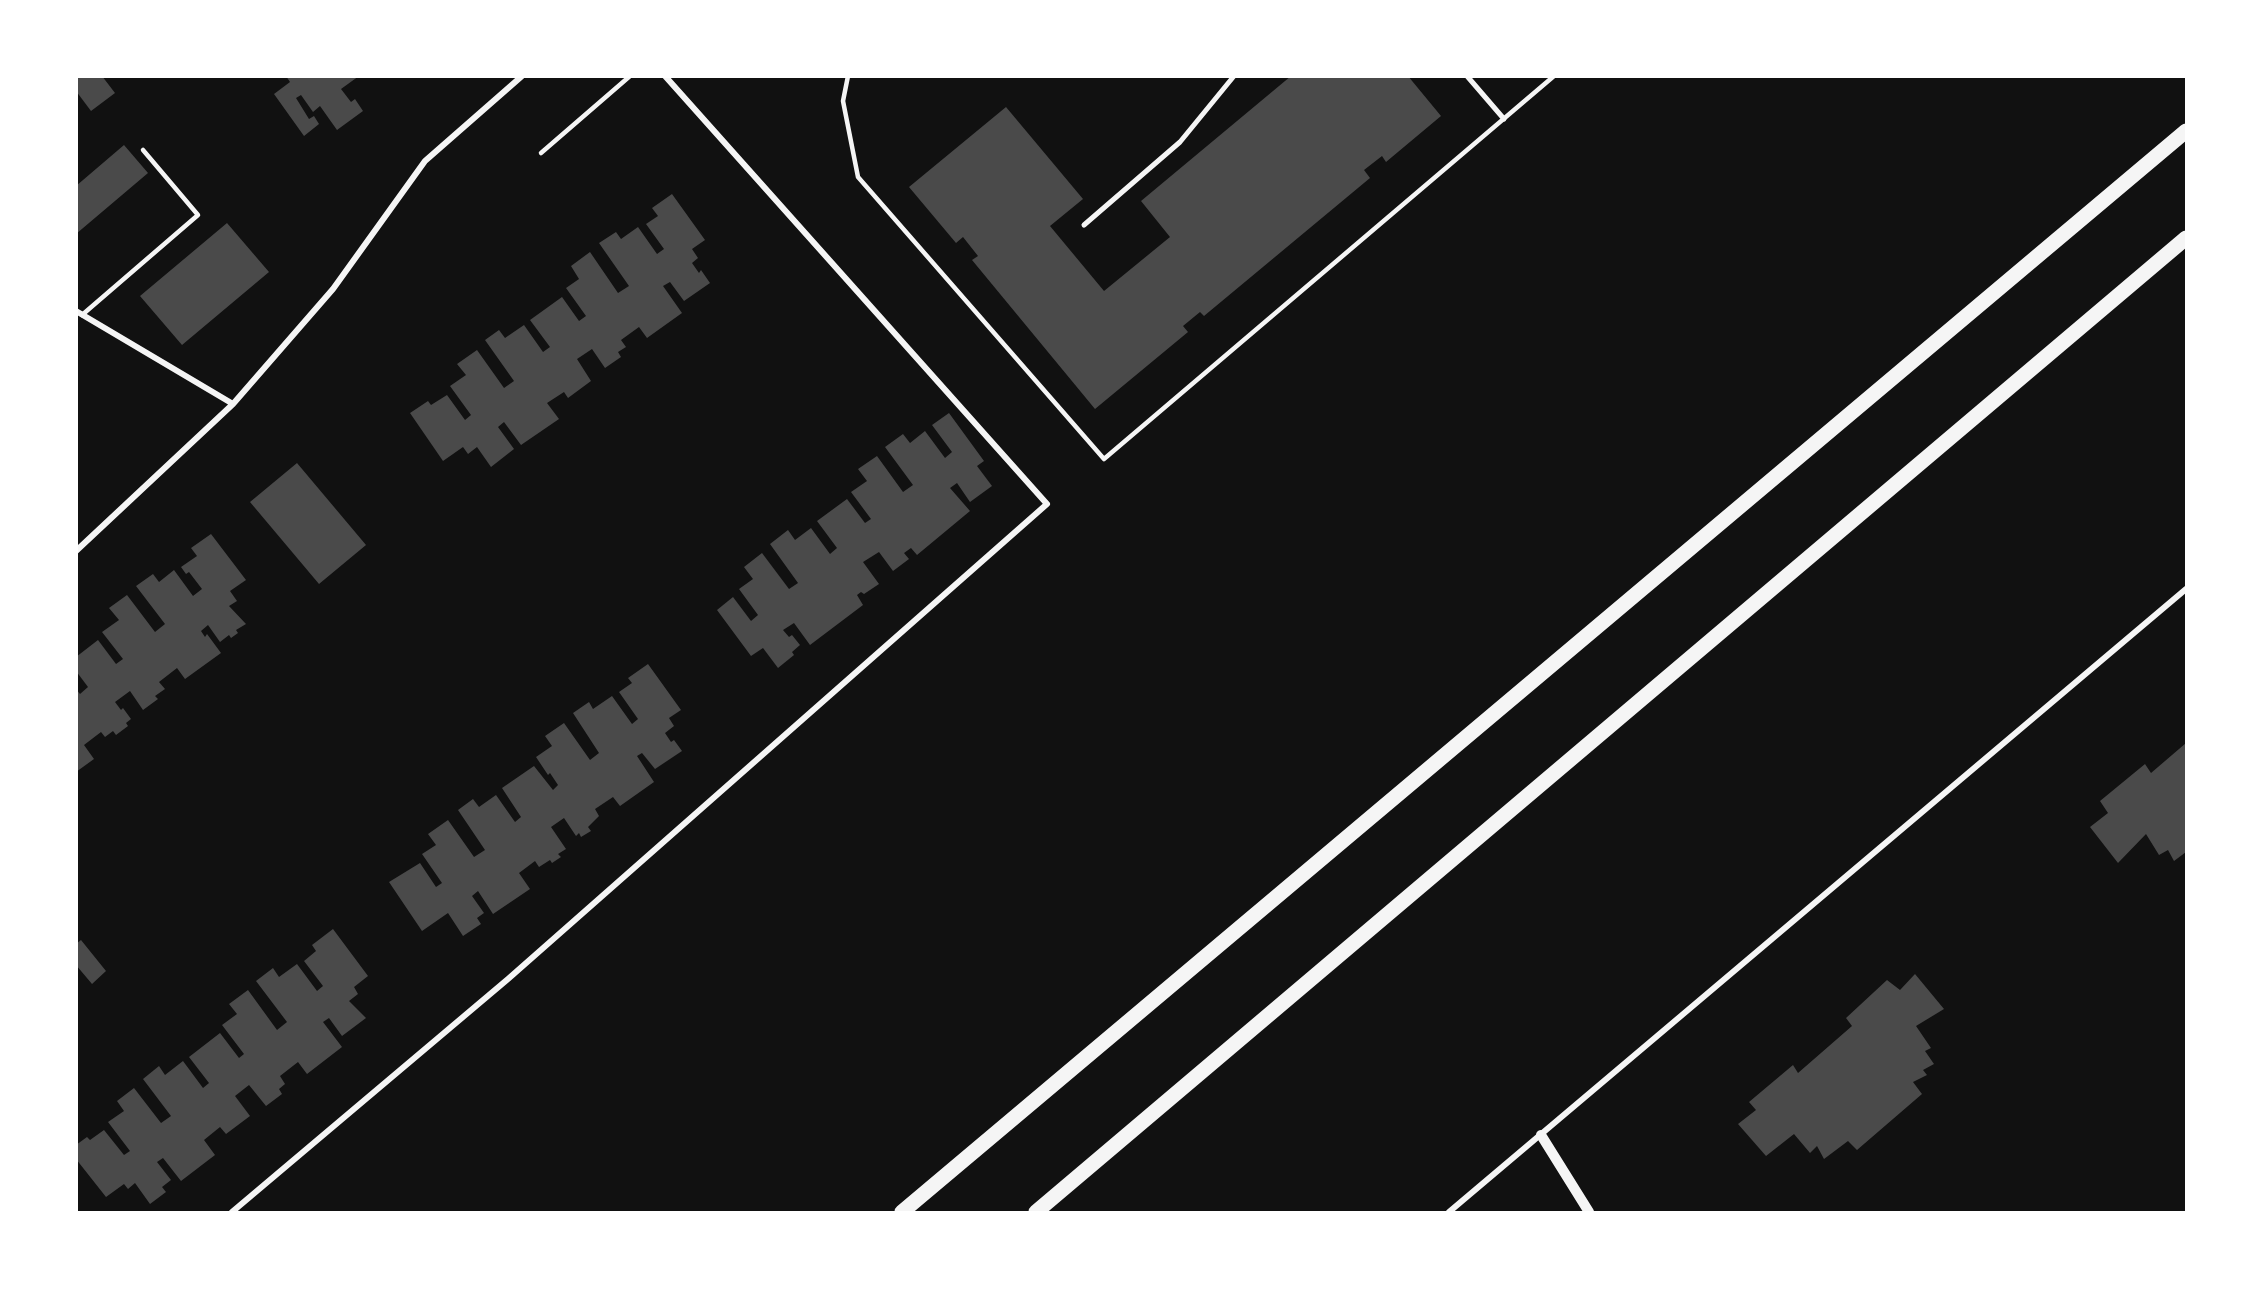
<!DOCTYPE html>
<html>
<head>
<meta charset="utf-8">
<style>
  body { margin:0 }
  #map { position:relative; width:2263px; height:1289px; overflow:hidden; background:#111; font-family:"Nunito Sans",sans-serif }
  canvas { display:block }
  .frame { position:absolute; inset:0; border:78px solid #fff; pointer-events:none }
</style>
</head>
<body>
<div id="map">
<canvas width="2263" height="1289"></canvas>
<div class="frame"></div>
</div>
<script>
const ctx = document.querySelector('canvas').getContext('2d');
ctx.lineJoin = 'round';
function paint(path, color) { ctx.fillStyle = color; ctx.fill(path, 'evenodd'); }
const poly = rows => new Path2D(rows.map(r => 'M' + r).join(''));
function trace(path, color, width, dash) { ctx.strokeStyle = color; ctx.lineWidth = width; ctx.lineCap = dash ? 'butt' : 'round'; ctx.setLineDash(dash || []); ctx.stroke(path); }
paint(poly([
  [76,76,102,76,115,93,91,111,76,91],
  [286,76,359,76,341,89,351,102,355,99,363,111,337,130,320,106,313,112,301,95,296,98,309,119,314,116,319,124,304,136,274,94,290,82],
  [1291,76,1408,76,1441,116,1386,162,1382,156,1364,170,1370,178,1204,316,1200,312,1183,326,1188,332,1095,409,972,260,978,256,963,237,956,243,909,187,1006,107,1083,199,1050,226,1104,291,1170,237,1141,201],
  [124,145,148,173,76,234,76,186],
  [672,194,705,240,692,249,698,258,692,263,699,273,701,270,710,283,684,301,670,282,663,286,682,313,647,338,639,327,621,340,626,347,618,352,621,357,605,368,592,349,577,359,591,381,568,398,564,392,547,403,559,419,521,445,504,422,498,427,514,449,491,467,477,447,468,454,463,447,443,461,410,413,428,401,431,405,447,395,465,420,471,415,450,386,466,375,457,364,477,350,504,388,514,381,485,340,499,330,505,338,524,325,543,352,550,347,530,320,562,297,579,321,586,316,566,288,579,279,571,266,590,252,618,293,629,286,599,243,616,232,621,239,638,227,657,254,664,249,646,224,658,216,652,208],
  [227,223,269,272,182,345,140,296],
  [949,413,984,461,977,466,992,486,970,502,957,483,950,488,970,511,917,555,911,548,904,553,909,559,893,571,879,552,863,562,879,584,864,594,861,592,857,595,863,605,810,645,794,623,783,630,789,637,792,635,800,645,792,652,794,655,778,668,763,648,751,656,717,610,733,597,751,621,758,615,739,589,753,579,744,567,762,553,789,589,798,583,770,544,788,530,795,540,811,528,830,554,837,548,817,521,847,499,865,523,871,519,851,492,867,481,858,469,877,456,903,492,913,485,885,447,903,434,910,443,925,431,945,458,952,452,932,425],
  [297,463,366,545,319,584,250,502],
  [211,534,246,580,230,591,237,601,229,606,246,624,236,630,238,633,231,638,229,635,220,642,208,625,201,631,205,637,207,634,221,653,185,679,177,668,159,682,165,689,155,696,158,699,143,710,130,691,115,702,121,710,123,708,131,719,126,723,128,726,116,735,113,731,105,737,101,732,84,745,94,759,76,772,76,689,80,694,88,687,76,671,76,657,98,640,116,664,123,659,102,632,119,620,109,608,127,595,155,632,165,624,136,586,153,574,159,582,174,570,193,596,202,589,189,572,186,574,181,567,197,556,191,548],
  [648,664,681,710,669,718,674,726,665,733,671,742,674,740,682,751,655,769,642,753,637,756,654,782,620,806,613,797,595,809,599,816,588,827,591,831,581,837,579,833,576,836,564,818,551,827,566,849,558,854,561,857,552,863,550,860,539,867,535,861,519,873,530,889,493,914,478,891,472,896,484,913,477,918,481,924,463,936,448,913,422,931,389,882,420,863,436,887,442,883,422,854,436,845,428,834,448,820,474,857,485,850,458,810,473,799,479,807,496,795,515,822,521,817,502,788,534,766,553,790,558,785,550,773,548,775,536,757,552,746,545,736,564,723,590,760,599,753,573,713,589,702,593,709,612,696,632,724,638,719,619,692,632,683,628,678],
  [2186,743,2186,852,2174,861,2168,850,2159,855,2146,834,2118,863,2090,827,2108,813,2100,801,2145,764,2151,773],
  [333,929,368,976,354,987,358,994,349,1001,366,1018,342,1036,329,1018,323,1022,342,1047,307,1074,298,1062,280,1076,285,1084,279,1089,282,1094,266,1106,249,1085,235,1096,250,1116,226,1134,220,1127,204,1140,215,1155,181,1181,163,1158,157,1162,171,1180,162,1187,166,1192,150,1204,135,1183,128,1189,124,1184,106,1197,76,1159,76,1145,87,1137,90,1140,104,1130,124,1155,130,1151,108,1122,124,1111,117,1101,134,1088,161,1123,171,1116,143,1079,159,1066,165,1075,183,1061,203,1088,209,1083,189,1057,220,1033,239,1058,244,1054,222,1025,237,1014,229,1004,248,990,277,1030,287,1022,256,981,273,968,279,977,297,964,317,991,323,986,304,961,316,951,312,945],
  [81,940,106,971,92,984,76,965,76,944],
  [1915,974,1944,1009,1916,1026,1931,1048,1925,1051,1934,1064,1923,1070,1927,1075,1913,1082,1922,1094,1857,1150,1848,1141,1824,1159,1817,1146,1810,1153,1794,1134,1766,1156,1738,1124,1756,1110,1749,1102,1793,1065,1798,1073,1852,1026,1846,1018,1887,980,1900,990]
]), '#4a4a4a');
trace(poly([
  [848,76,843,101,858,177,1104,459,1554,76],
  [541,153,630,76],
  [82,315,198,215,143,150]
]), '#f5f5f5', 4.5);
trace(poly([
  [1467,76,1504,119],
  [1084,225,1180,142,1234,76]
]), '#f5f5f5', 5);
trace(poly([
  [76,311,233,404],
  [76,551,233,404,333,289,425,161,522,76],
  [232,1212,508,979,1047,504,665,76],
  [1449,1212,2186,589]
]), '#f5f5f5', 6);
trace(poly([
  [1541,1135,1589,1212]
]), '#f5f5f5', 10);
trace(poly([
  [902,1212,2186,131],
  [1036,1212,2186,238]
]), '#f5f5f5', 15);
</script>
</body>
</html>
